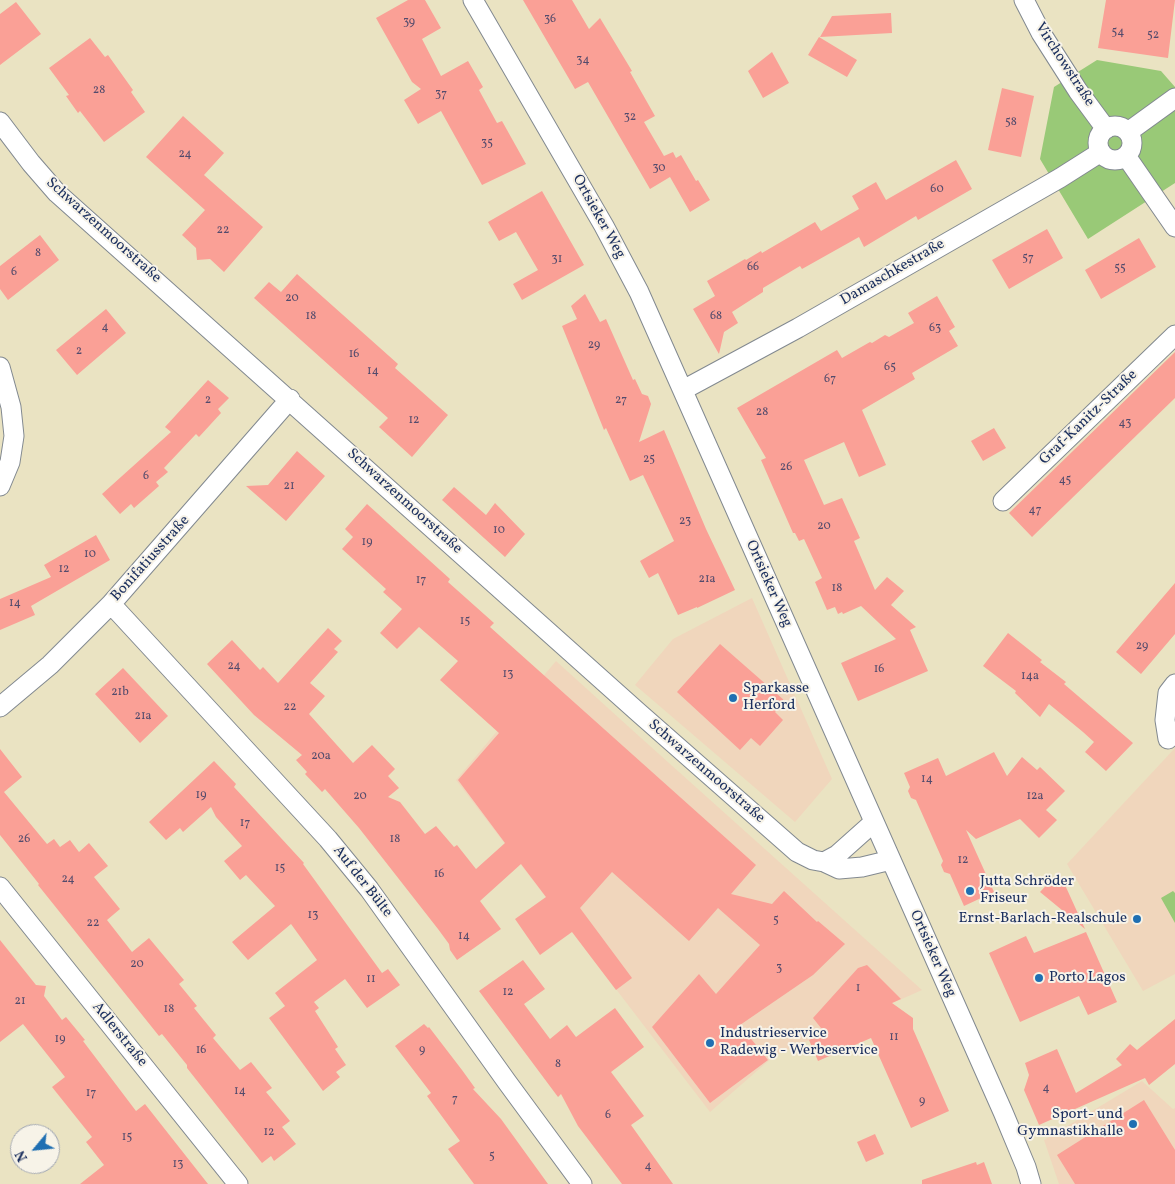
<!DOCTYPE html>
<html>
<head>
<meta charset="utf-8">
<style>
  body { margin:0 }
  #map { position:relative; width:1175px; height:1184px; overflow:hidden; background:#eae3c2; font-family:Vollkorn,serif }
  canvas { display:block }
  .north { position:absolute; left:10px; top:1124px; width:50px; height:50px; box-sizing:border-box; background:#f7f3e8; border:1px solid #9fa5b1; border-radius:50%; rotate:242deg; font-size:14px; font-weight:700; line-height:20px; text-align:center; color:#1b2f5e }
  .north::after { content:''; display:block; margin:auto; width:18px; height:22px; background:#1f6fb2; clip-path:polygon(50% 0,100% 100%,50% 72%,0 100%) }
</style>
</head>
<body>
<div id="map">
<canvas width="1175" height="1184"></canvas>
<div class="north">N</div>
</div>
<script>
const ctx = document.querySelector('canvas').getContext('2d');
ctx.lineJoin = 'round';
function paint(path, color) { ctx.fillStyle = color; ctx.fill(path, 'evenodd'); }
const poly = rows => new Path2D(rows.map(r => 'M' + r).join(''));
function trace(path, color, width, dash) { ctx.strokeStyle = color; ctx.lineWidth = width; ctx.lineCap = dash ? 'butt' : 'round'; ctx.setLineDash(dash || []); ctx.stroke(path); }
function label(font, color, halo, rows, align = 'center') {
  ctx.font = font + ' Vollkorn,serif'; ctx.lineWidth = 4; ctx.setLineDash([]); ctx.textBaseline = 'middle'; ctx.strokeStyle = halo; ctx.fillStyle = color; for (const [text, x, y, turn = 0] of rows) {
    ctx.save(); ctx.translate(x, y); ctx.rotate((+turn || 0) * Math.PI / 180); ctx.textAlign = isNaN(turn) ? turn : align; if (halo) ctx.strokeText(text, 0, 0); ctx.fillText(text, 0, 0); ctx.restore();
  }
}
paint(poly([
  [752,598,832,779,795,822,635,685,673,639],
  [556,661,640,737,922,990,774,1056,710,1112,456,780],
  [1175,748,1175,974,1143,991,1067,864],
  [1142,1081,1173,1109,1175,1108,1175,1184,1059,1184,1044,1140]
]), '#f0d6bc');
paint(poly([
  [1097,60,1161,71,1175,87,1175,183,1088,239,1040,159,1054,87],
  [1173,891,1175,893,1175,923,1161,898]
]), '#99c977');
paint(poly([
  [408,0,425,0,441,28,422,39,441,76,468,61,483,87,479,90,497,123,502,121,526,164,482,185,441,111,418,124,404,100,421,89,412,82,376,18],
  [523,0,572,0,589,29,600,18,632,71,630,72,655,116,644,122,664,156,673,152,676,158,681,155,696,181,698,180,710,200,690,212,670,177,650,189,588,82,575,89],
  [1106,0,1175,0,1168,58,1098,48],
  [16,2,41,34,0,65,0,14],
  [891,13,892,33,820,37,832,16],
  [819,37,857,60,847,77,808,55],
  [90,38,105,57,108,55,133,90,131,92,145,112,104,142,80,111,78,113,66,96,69,95,49,68],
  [772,52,789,83,763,98,748,71],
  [1002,88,1034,96,1021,157,988,150],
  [183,116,224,153,204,175,263,227,224,272,210,259,197,260,196,248,182,235,205,210,146,157],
  [956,160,972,189,918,220,916,216,864,247,859,237,802,269,800,266,763,288,763,292,732,312,738,323,724,332,719,354,693,309,715,296,707,281,745,259,746,260,761,251,762,253,815,222,821,231,859,209,852,196,876,182,886,200],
  [542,191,584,265,522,300,513,284,538,270,516,232,499,241,488,222],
  [1047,229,1063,258,1009,289,992,260],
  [40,235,59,260,8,300,0,289,0,266],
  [1139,238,1156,267,1101,299,1085,270],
  [297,274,398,364,395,368,448,415,412,457,379,427,388,418,254,298,269,282,281,292],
  [585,294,600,322,606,319,633,380,635,379,642,394,648,396,651,404,639,442,664,430,706,529,735,590,697,608,697,607,678,615,658,573,649,578,640,561,674,541,643,475,630,481,606,428,604,430,562,326,577,319,571,306],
  [937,296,955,327,949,331,958,346,912,373,915,379,862,410,886,465,859,477,844,442,804,460,824,505,842,498,860,538,854,541,875,590,887,577,904,591,891,605,916,627,910,630,928,671,858,701,841,663,896,639,861,606,843,614,842,612,838,614,835,607,827,610,815,582,822,578,804,539,799,541,795,533,793,533,761,460,766,458,737,408,837,350,842,358,870,342,872,343,885,335,889,337,914,323,908,313],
  [106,309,126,333,77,375,56,350],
  [1175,352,1175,398,1032,537,1009,513],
  [208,380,229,398,218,409,221,413,199,437,196,434,164,468,168,472,156,482,159,486,134,508,131,504,120,514,102,494,171,432,165,427],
  [994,428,1006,448,983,461,971,441],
  [297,451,325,476,286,521,246,486,268,485],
  [454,487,486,515,495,503,525,534,505,557,442,500],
  [367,504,450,579,448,582,494,623,490,627,756,865,731,894,772,904,784,891,817,922,818,921,845,944,813,975,740,1025,768,1060,710,1103,652,1027,699,974,716,994,760,945,718,908,689,941,612,872,580,908,632,978,616,990,572,932,540,955,515,919,546,897,521,864,480,901,501,929,457,960,450,950,449,944,438,929,359,828,325,789,322,792,305,774,307,772,296,760,302,755,254,715,207,664,232,640,260,670,263,667,278,683,328,628,342,641,334,649,338,652,310,683,325,696,309,714,353,763,372,745,395,769,388,776,399,788,388,797,400,802,425,834,436,826,454,847,457,845,476,869,505,843,458,780,499,733,440,680,458,661,419,627,397,649,380,633,402,609,383,592,386,589,342,549,353,537,345,529],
  [96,535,110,560,31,606,35,615,0,630,0,599,51,577,44,565],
  [1175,583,1175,634,1141,674,1116,652],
  [1008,633,1042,660,1040,662,1066,682,1064,684,1133,743,1106,771,1085,752,1094,742,1083,732,1049,704,1040,717,1015,693,1016,691,983,666],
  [720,644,785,701,775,712,783,720,760,746,751,738,740,750,677,692],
  [123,668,168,716,140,743,95,694],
  [0,749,22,777,4,792,47,844,54,839,60,847,70,840,79,852,89,843,108,866,94,877,120,909,107,920,132,952,149,938,184,980,179,984,197,1006,194,1008,216,1035,213,1038,240,1070,251,1062,272,1088,266,1092,290,1121,282,1127,296,1144,274,1161,271,1156,262,1163,187,1068,187,1065,162,1034,159,1036,38,885,39,884,0,835],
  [994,752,1007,776,1022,757,1037,770,1040,767,1065,791,1046,810,1057,820,1039,838,1020,819,976,839,966,830,994,892,964,906,950,874,944,872,941,865,943,861,916,800,911,798,908,791,910,787,904,773,938,758,946,776],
  [214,761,236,784,234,787,304,863,303,864,382,973,388,969,400,985,367,1008,345,979,314,1002,319,1008,315,1011,338,1047,335,1049,346,1065,336,1072,340,1077,323,1091,269,1018,285,1006,275,993,317,960,291,924,248,960,232,942,275,906,246,875,240,880,224,861,242,846,216,817,211,807,183,832,180,828,166,840,149,822],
  [1059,872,1065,885,1085,929,1040,892],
  [1086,932,1117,1002,1088,1015,1079,996,1020,1022,989,953,1026,936,1034,953],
  [0,940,36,985,46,986,44,996,62,1020,66,1017,85,1040,83,1041,136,1111,145,1104,208,1184,80,1184,104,1165,86,1142,92,1137,52,1087,65,1077,23,1024,0,1042],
  [523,960,545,989,524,1004,550,1039,567,1025,576,1037,615,1008,644,1047,611,1072,644,1116,631,1125,673,1184,622,1184,578,1126,561,1094,558,1097,479,991],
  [867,965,901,999,892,1003,913,1018,913,1029,949,1111,911,1128,871,1038,818,1061,809,1040,825,1033,813,1018,858,968],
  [1175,1019,1175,1064,1149,1085,1145,1078,1039,1125,1024,1090,1029,1075,1025,1063,1057,1049,1076,1093,1122,1065,1116,1059,1130,1044,1137,1050],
  [424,1024,428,1028,429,1027,462,1070,475,1088,473,1089,501,1119,548,1184,474,1184,448,1149,460,1141,427,1096,431,1093,395,1046],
  [1144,1100,1175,1150,1175,1184,1075,1184,1057,1155],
  [875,1134,884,1154,866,1162,857,1142],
  [976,1162,977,1165,984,1162,992,1184,922,1184,922,1180]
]), '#faa096');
const minor = poly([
  [473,0,604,226,639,292,1003,1112,1026,1167,1031,1184],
  [1024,0,1041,33,1078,91,1106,129],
  [0,122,31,163,57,193,639,713,797,852,813,860,824,862,839,869,862,867,891,860],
  '1098 143a17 17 0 1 1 34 0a17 17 0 1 1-34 0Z',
  [1128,132,1175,98],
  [1126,156,1175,227],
  [0,367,11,407,14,436,10,462,0,486],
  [683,390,798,328,1060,178,1101,152],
  [1003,501,1175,335],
  [111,604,328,839,369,889,507,1082,582,1184],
  [0,707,50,665,111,604,290,399],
  [1168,739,1165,720,1168,693,1175,684],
  [824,862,837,855,874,822],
  [0,887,238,1184]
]);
trace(minor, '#828990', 21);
trace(minor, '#fff', 19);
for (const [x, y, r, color] of [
  [733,698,5,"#1f6fb2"],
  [970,891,5,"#1f6fb2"],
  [1137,919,5,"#1f6fb2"],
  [1039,978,5,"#1f6fb2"],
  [710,1043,5,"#1f6fb2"],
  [1133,1124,5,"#1f6fb2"]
]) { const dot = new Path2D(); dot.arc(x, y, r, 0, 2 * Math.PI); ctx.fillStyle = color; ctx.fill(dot); trace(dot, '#f7f3e8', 2); }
label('12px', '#534b6c', null, [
  ["36",550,20],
  ["39",409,23],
  ["54",1118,33],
  ["52",1153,36],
  ["34",583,61],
  ["28",99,91],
  ["37",441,95],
  ["32",630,118],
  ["58",1011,123],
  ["35",487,144],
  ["24",185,155],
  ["30",659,169],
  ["60",937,190],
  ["22",223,231],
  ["8",38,254],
  ["57",1028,259],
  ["31",557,260],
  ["66",753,268],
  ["55",1120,269],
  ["6",14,273],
  ["20",292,299],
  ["18",311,317],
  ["68",716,317],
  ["4",105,328],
  ["63",935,329],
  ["29",594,346],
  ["2",79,352],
  ["16",354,355],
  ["65",890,368],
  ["14",373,372],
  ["67",830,380],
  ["2",208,401],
  ["27",621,401],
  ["28",762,413],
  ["12",414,421],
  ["43",1125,424],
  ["25",649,460],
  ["26",786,468],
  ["6",146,477],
  ["45",1065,481],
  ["21",289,487],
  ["47",1035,511],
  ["23",685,522],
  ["20",824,527],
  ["10",499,531],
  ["19",367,543],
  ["10",90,555],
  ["12",64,570],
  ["21a",707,580],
  ["17",421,581],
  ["18",837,589],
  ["14",15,604],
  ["15",465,622],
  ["29",1142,647],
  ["24",234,667],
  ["16",879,670],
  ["13",508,675],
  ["14a",1030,677],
  ["21b",120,693],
  ["22",290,708],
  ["21a",143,717],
  ["20a",321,757],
  ["14",927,780],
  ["19",201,796],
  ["20",360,797],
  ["12a",1035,797],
  ["17",245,824],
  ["26",24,840],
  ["18",395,840],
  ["12",963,861],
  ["15",280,869],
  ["16",439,875],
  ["24",68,880],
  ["13",313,916],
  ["5",776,921],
  ["22",93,924],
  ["14",464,937],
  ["20",137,965],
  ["3",779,969],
  ["11",371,980],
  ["1",858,989],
  ["12",508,993],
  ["21",20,1002],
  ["18",169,1010],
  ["11",894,1038],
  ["19",60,1040],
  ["16",201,1051],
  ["9",422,1051],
  ["8",558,1065],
  ["4",1046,1089],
  ["14",240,1092],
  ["17",91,1094],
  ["7",455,1100],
  ["9",922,1102],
  ["6",608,1116],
  ["12",269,1133],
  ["15",127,1138],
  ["5",492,1157],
  ["13",178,1165],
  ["4",648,1167]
]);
label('15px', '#1b2f5e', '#f7f3e8', [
  ["Virchowstraße",1064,65,57],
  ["Ortsieker Weg",598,217,61],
  ["Schwarzenmoorstraße",103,231,42],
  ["Damaschkestraße",893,273,-30],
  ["Graf-Kanitz-Straße",1089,418,-44],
  ["Schwarzenmoorstraße",404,502,42],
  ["Bonifatiusstraße",151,559,-48],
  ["Ortsieker Weg",768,584,66],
  ["Schwarzenmoorstraße",706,772,41],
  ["Auf der Bülte",362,882,52],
  ["Ortsieker Weg",932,954,66],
  ["Adlerstraße",119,1035,51]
]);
label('15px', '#1b2f5e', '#f7f3e8', [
  ["Sparkasse",743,689],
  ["Herford",743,706],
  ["Jutta Schröder",980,882],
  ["Friseur",980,899],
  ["Ernst-Barlach-Realschule",1127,919,"right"],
  ["Porto Lagos",1049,978],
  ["Industrieservice",720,1034],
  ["Radewig - Werbeservice",720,1051],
  ["Sport- und",1123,1115,"right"],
  ["Gymnastikhalle",1123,1132,"right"]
], 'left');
</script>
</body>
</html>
